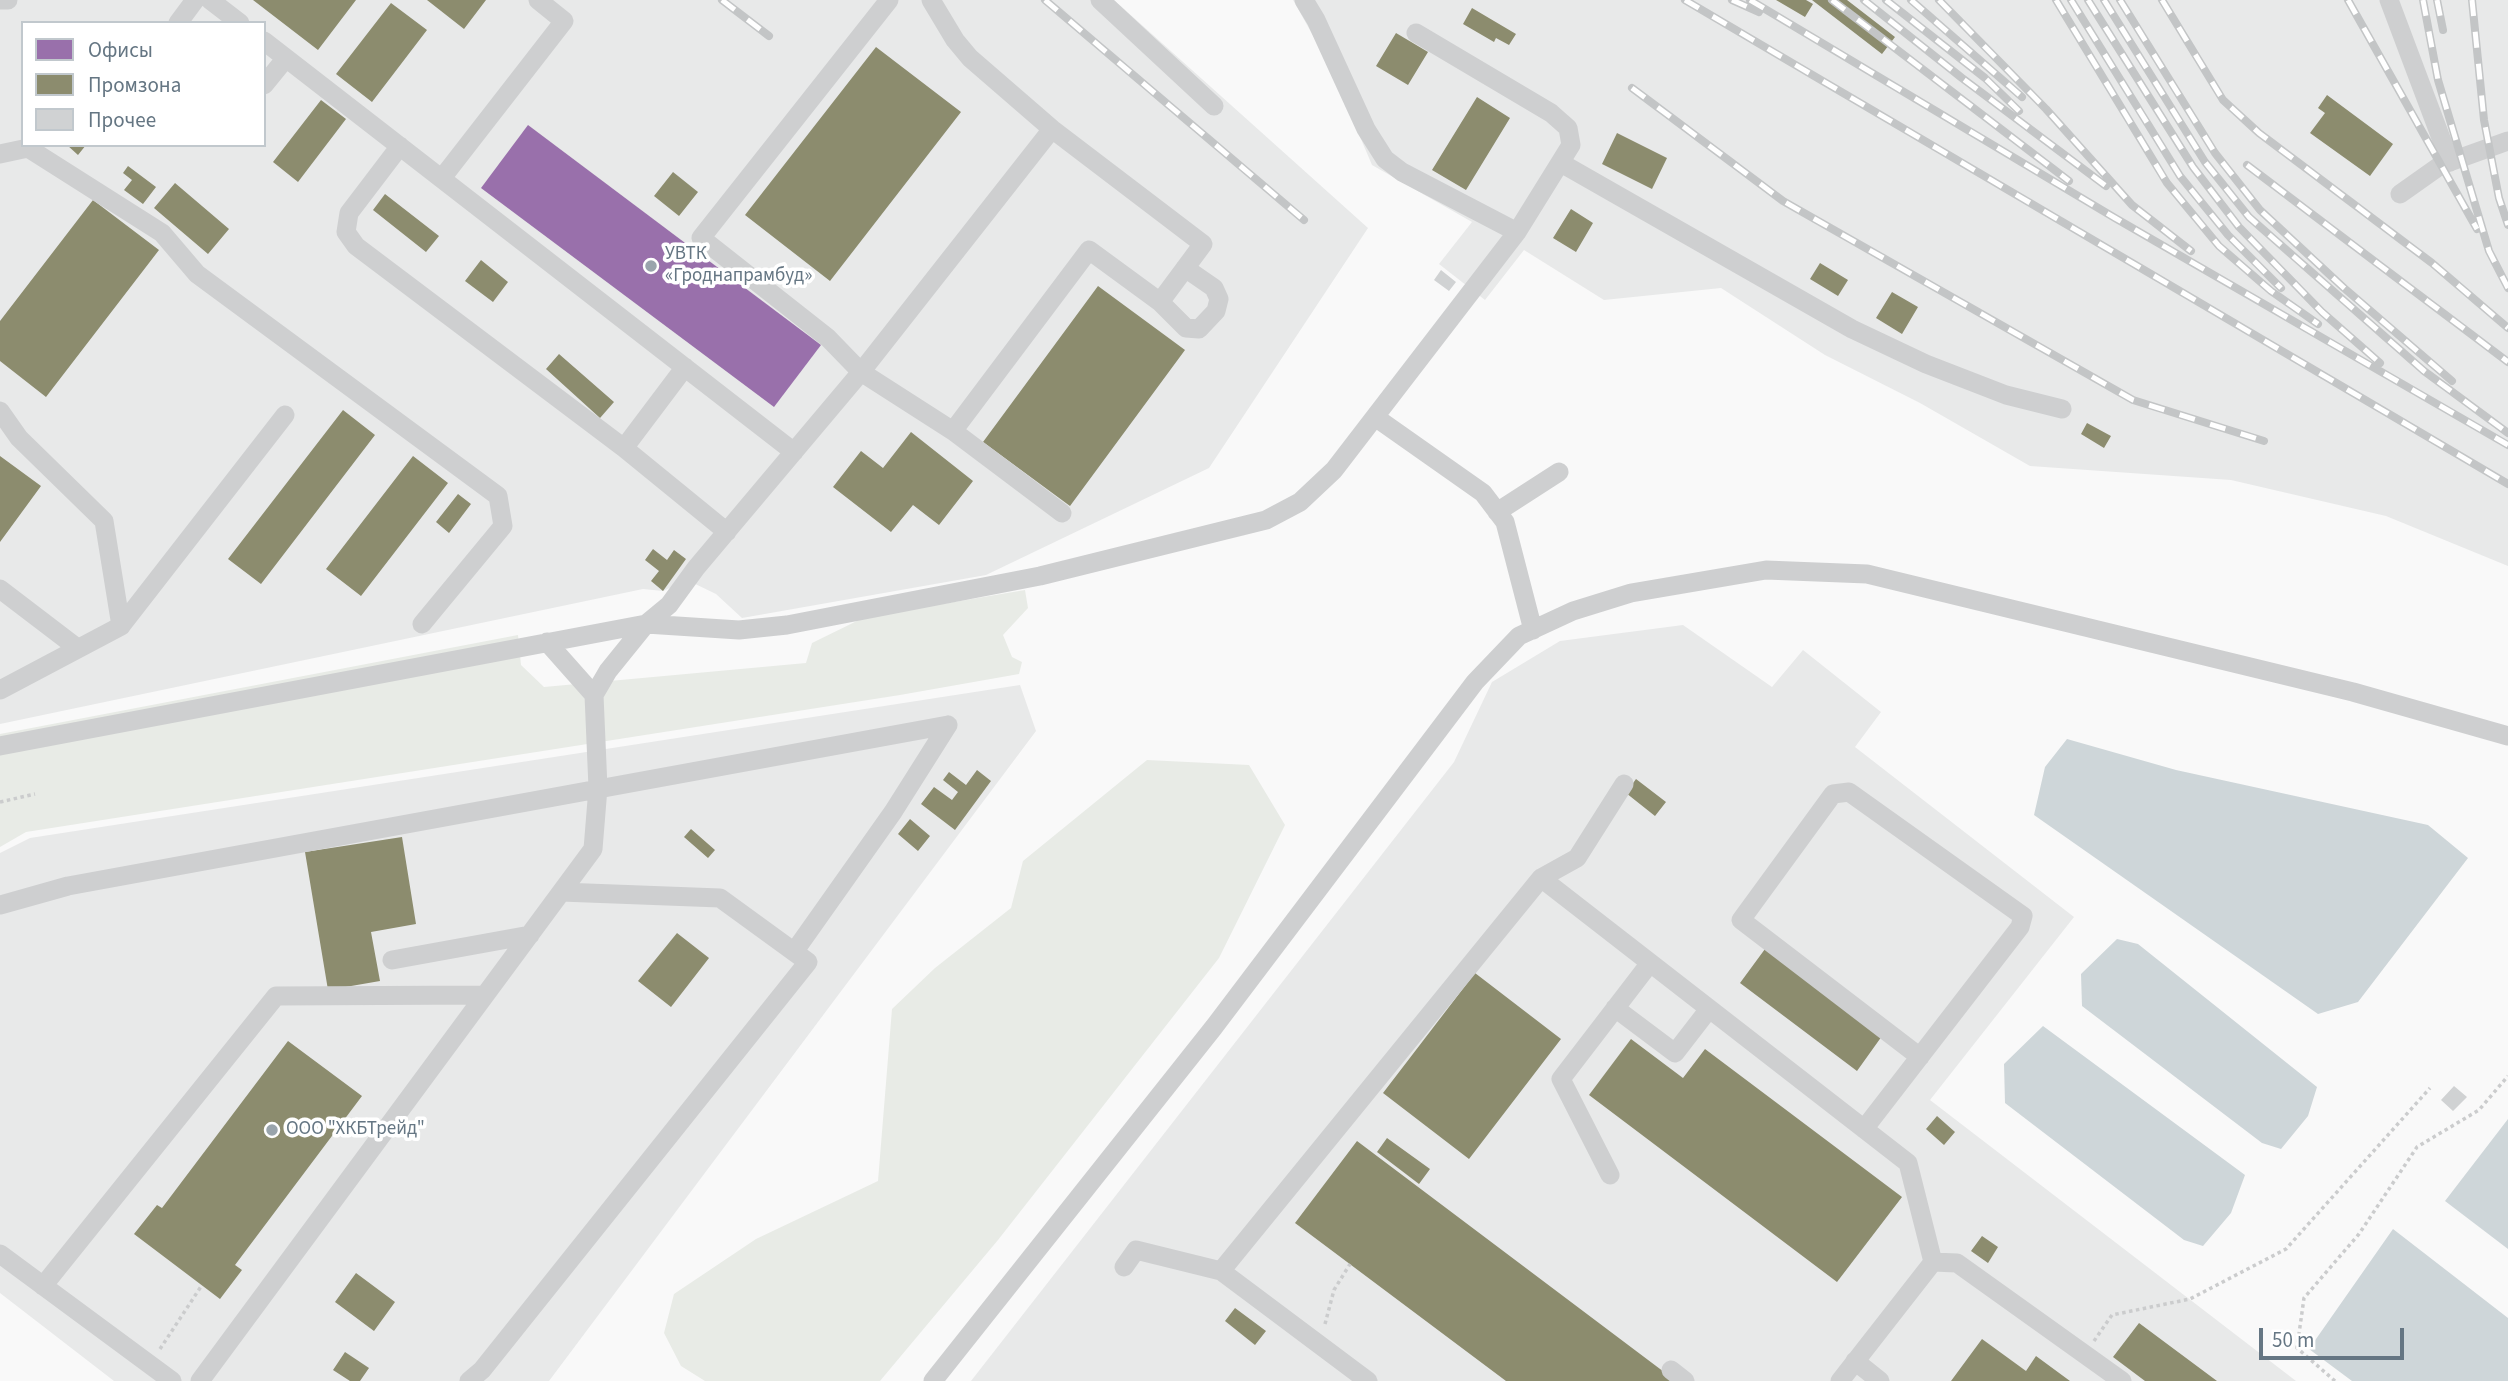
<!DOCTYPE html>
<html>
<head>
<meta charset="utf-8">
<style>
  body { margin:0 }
  #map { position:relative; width:2508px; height:1381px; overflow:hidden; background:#f9f9f9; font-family:"Source Sans 3",sans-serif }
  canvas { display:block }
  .legend { position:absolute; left:21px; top:21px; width:245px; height:126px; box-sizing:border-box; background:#fff; border:2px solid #c1c8cd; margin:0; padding:9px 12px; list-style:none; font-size:21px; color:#657683 }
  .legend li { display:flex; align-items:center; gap:14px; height:35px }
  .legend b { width:35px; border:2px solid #c1c8cd }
  .scale { position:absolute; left:2259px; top:1328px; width:145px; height:32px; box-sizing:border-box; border:4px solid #657683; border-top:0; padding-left:9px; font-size:21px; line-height:24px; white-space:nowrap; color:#657683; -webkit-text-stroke:5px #fff; paint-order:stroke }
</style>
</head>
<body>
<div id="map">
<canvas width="2508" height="1381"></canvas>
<ul class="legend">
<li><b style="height:19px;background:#9970ab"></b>Офисы</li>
<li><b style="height:19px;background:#8c8c6e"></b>Промзона</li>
<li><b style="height:19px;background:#d0d2d3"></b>Прочее</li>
</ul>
<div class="scale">50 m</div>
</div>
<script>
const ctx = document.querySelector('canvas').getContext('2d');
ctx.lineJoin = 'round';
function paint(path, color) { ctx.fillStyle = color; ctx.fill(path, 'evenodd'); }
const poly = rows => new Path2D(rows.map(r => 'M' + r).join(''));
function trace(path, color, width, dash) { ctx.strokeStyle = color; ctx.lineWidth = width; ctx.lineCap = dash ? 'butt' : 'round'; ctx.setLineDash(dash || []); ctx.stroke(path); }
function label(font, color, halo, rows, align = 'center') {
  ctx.font = font + ' "Source Sans 3",sans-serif'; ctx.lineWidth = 7; ctx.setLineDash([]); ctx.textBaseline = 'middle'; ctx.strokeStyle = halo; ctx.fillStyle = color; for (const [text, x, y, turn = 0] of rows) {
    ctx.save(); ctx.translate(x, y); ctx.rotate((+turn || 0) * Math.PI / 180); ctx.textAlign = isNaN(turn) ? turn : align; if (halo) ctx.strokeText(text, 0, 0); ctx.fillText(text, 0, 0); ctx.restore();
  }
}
paint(poly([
  [0,0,1114,0,1368,228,1209,468,986,575,742,618,716,594,687,580,663,591,643,589,0,724],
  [23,23,264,23,264,145,23,145],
  [1293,0,2508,0,2508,566,2386,516,2231,480,2030,466,1920,403,1825,355,1721,288,1604,300,1524,250,1485,300,1439,264,1472,222,1372,165,1329,64],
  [1683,625,1772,687,1803,650,1881,712,1855,747,2074,917,1930,1100,2296,1381,971,1381,1454,762,1492,682,1560,641],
  [1020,685,1036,731,549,1381,114,1381,0,1293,0,853,30,838]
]), '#e8e9e9');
paint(poly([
  [1025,590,1028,608,1003,635,1012,657,1022,662,1019,674,900,695,26,832,0,847,0,734,518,635,521,665,544,687,806,663,812,643,865,617],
  [1147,760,1249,765,1285,825,1219,958,998,1240,880,1381,705,1381,681,1366,664,1333,674,1294,756,1239,878,1181,892,1009,935,968,1011,908,1023,861]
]), '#e8ebe6');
paint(poly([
  [2067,739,2176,770,2428,825,2468,858,2358,1002,2318,1014,2034,815,2045,767],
  [2117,939,2138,944,2317,1087,2308,1116,2281,1149,2262,1143,2082,1006,2081,974],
  [2043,1026,2245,1175,2231,1213,2203,1246,2184,1240,2005,1103,2004,1064],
  [2508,1119,2508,1249,2445,1201],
  [2393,1229,2508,1318,2508,1381,2352,1381,2309,1349]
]), '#ced6d9');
paint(poly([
  [528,125,821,345,774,407,481,188]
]), '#9970ab');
paint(poly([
  [253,0,356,0,318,50],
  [427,0,486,0,464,29],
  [1776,0,1806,0,1813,4,1805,17],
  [1812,0,1847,0,1895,37,1882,54],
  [391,3,427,30,372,102,336,74],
  [1472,8,1516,34,1509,45,1496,38,1494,42,1463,24],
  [1396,33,1428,52,1408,85,1376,66],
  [876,47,961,112,830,281,745,215],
  [2327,95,2393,144,2370,176,2310,133,2325,113,2318,108],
  [1477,97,1510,118,1466,190,1432,170],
  [321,100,346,119,298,182,273,162],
  [1617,133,1667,158,1652,189,1602,164],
  [67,145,86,145,78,155],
  [128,166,156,187,143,204,124,190,132,180,123,173],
  [673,172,698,192,679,216,654,196],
  [175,183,229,229,208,254,154,208],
  [385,194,439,236,426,252,373,210],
  [93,200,159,250,46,397,0,361,0,321],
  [1571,209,1593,223,1576,252,1553,238],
  [481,260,508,282,493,302,465,281],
  [1820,263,1848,280,1838,296,1810,279],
  [1098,286,1185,350,1070,506,983,442],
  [1892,292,1918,307,1902,334,1876,318],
  [559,354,614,402,600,418,546,369],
  [343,410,375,435,261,584,228,559],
  [2087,423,2111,436,2104,448,2081,434],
  [911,432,973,481,939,525,913,505,891,532,833,487,861,451,883,468],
  [0,456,41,486,0,542],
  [413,456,448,483,361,596,326,569],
  [458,494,471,504,449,533,436,522],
  [653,549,667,560,674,550,686,559,663,591,651,581,659,571,645,560],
  [977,770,991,781,955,830,921,804,934,787,952,800,958,792,943,780,949,772,966,785],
  [1636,779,1666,802,1655,816,1626,793],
  [910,819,930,836,918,851,898,834],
  [691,829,715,850,708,858,684,837],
  [402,837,416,924,371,932,380,981,328,990,305,852],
  [677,933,709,958,671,1007,638,981],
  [1765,949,1882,1036,1857,1071,1740,983],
  [1475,973,1561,1039,1469,1159,1383,1093],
  [1631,1039,1683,1078,1705,1049,1902,1197,1837,1282,1589,1095],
  [288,1041,362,1096,235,1265,242,1270,220,1299,134,1234,157,1205,162,1208],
  [1937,1116,1955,1132,1944,1145,1926,1129],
  [1387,1138,1430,1169,1419,1184,1377,1152],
  [1357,1141,1676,1381,1506,1381,1295,1223],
  [1982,1236,1998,1247,1988,1263,1971,1251],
  [356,1273,395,1302,374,1331,335,1302],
  [1235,1308,1266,1331,1255,1345,1225,1321],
  [2139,1323,2217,1381,2145,1381,2113,1357],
  [1982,1339,2026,1371,2036,1356,2070,1381,1951,1381],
  [345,1352,369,1368,360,1381,350,1381,333,1370]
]), '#8c8c6e');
paint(poly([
  [1441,270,1456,282,1449,291,1434,280],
  [2454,1086,2467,1097,2453,1111,2441,1100]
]), '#d0d2d3');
trace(poly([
  [0,802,35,794],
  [1325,1324,1334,1290,1350,1264],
  [2094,1341,2112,1315,2190,1299,2286,1249,2430,1088],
  [160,1349,202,1285],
  [2335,1381,2297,1348,2304,1298,2359,1234,2417,1147,2479,1110,2508,1076]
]), '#cbcccd', 3.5, [3.5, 3.5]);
trace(poly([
  [0,0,8,0],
  [210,0,240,23],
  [889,0,701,238,828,338,861,372,953,431,1062,513],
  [1100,0,1214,106],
  [1304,0,1316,20,1366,129,1385,159,1402,172,1517,232],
  [2389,0,2450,162],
  [178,23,195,0],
  [264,41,794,452],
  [264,85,286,58],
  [400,146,349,213,346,232,356,246,624,448],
  [0,154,28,148,162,233,197,274,498,496,503,526,422,624],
  [1561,163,1852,329,1926,364,2006,395,2062,409],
  [442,178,564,21,538,0],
  [2400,194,2441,165,2508,141],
  [1160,302,1186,328,1199,329,1216,311,1219,299,1214,288,1185,268],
  [685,367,624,448,727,532],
  [0,411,19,438,104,521,121,626,0,690],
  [1375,417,1483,493,1505,522,1533,630],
  [953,431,1089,250,1160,302,1203,244,1052,129],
  [1497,512,1559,472],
  [0,589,76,647],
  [121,626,285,415],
  [547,642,594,695],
  [0,746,646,624,739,630,787,625,1040,576,1266,520,1300,502,1334,470,1517,232,1571,145,1568,128,1551,113,1416,33],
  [1541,878,1577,858,1624,784],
  [0,905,68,886,948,725],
  [794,952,893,812,948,725],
  [392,960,530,935],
  [1615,1008,1675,1053,1709,1009],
  [1864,1129,2020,927,2023,916,1849,792,1833,794,1741,920,1920,1057],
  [1610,1175,1561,1079,1650,963],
  [0,1254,172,1381],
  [1933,1262,1957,1263,2122,1381],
  [1124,1267,1136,1250,1221,1271],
  [43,1286,276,996,485,995],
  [1855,1361,1880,1381],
  [1671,1370,1685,1381],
  [200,1381,593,849,598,788,594,695,608,671,646,624,669,605,696,568,861,372,1052,129,970,58,955,40,931,0],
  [469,1381,482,1370,808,962,720,898,561,892],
  [933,1381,1214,1027,1475,682,1519,636,1573,611,1631,593,1766,570,1867,574,2353,692,2508,736],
  [1368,1381,1221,1271,1541,878,1908,1163,1933,1262,1840,1381]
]), '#cecfd0', 19);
const rail = poly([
  [722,0,769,36],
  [1045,0,1304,220],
  [1685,0,2508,484],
  [1732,0,1759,12],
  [1750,0,2115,218,2508,445],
  [1832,0,2069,181],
  [1864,0,1962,78,2106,186],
  [1886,0,1985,78,2019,111],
  [1911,0,2022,97],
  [1939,0,2046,109,2132,205,2191,251],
  [2056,0,2167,183,2219,246,2271,291,2318,324],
  [2071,0,2180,176,2228,235,2281,288],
  [2088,0,2193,167,2239,227,2322,312,2380,363],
  [2104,0,2205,162,2249,217,2424,371,2508,433],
  [2120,0,2215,153,2260,210,2344,288,2452,381],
  [2162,0,2223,100,2259,133,2432,263,2508,328],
  [2348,0,2477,229],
  [2423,0,2438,80,2489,251,2508,288],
  [2437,0,2443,30],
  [2472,0,2484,120,2499,198,2508,225],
  [1632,88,1783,201,2133,400,2264,441],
  [2247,165,2508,362]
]);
trace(rail, '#c3c5c6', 8);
trace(rail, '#fff', 5, [16]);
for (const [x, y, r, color] of [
  [651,266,7,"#99a4ac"],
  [272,1130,7,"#99a4ac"]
]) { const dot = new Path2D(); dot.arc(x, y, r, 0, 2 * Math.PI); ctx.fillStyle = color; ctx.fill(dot); trace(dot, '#fff', 2.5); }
label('19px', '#657683', '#fff', [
  ["УВТК",665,255],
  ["«Гроднапрамбуд»",665,277],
  ["ООО \"ХКБТрейд\"",286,1130]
], 'left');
</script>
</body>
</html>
